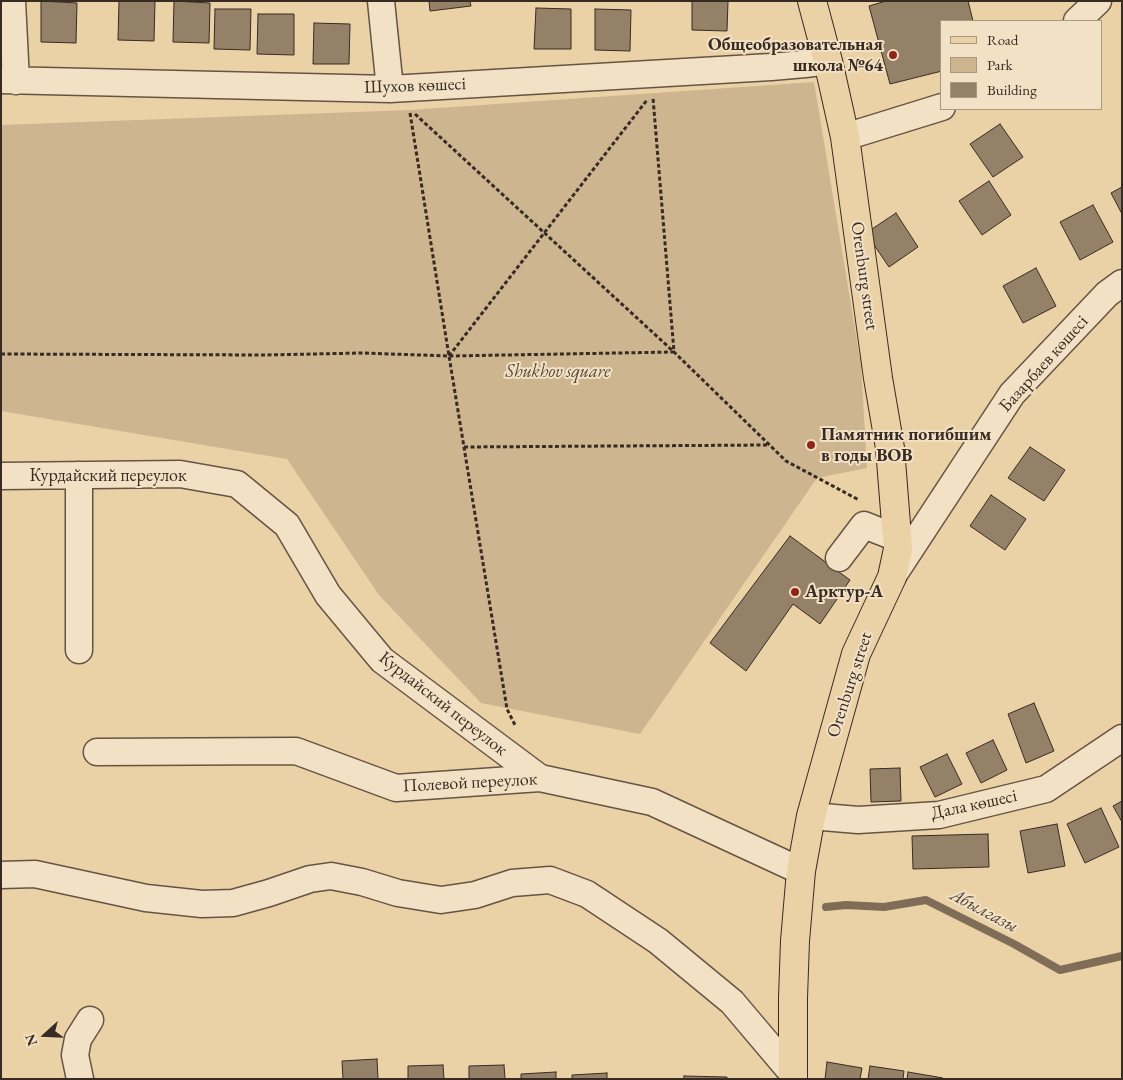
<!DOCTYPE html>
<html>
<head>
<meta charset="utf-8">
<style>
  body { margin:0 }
  #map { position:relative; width:1123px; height:1080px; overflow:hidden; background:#ebd1a6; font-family:"EB Garamond",serif }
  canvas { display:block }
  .frame { position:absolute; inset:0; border:2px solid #382b23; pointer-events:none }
  .legend { position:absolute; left:940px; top:20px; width:162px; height:90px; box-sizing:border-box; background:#f2e1c5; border:1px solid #a89884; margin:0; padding:6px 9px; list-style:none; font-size:15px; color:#382b23 }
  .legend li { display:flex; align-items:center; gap:10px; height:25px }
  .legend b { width:25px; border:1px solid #a89884 }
  .north { position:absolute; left:20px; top:1010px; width:50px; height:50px; -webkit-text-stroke:4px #f2e1c5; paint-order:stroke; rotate:250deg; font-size:14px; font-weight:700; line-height:20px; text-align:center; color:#382b23 }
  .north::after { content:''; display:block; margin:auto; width:18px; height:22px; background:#382b23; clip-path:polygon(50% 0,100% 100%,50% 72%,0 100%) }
</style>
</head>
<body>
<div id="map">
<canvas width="1123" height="1080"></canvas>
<div class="frame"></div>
<ul class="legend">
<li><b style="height:6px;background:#ebd1a6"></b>Road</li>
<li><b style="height:14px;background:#cdb590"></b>Park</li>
<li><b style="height:14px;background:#958167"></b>Building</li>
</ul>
<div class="north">N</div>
</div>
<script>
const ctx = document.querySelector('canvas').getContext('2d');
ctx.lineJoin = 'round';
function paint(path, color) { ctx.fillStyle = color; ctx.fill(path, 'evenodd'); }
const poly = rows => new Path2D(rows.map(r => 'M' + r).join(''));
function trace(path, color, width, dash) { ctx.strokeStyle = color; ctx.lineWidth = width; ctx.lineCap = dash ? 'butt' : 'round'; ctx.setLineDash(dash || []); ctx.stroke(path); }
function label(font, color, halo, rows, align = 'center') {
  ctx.font = font + ' "EB Garamond",serif'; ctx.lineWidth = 4; ctx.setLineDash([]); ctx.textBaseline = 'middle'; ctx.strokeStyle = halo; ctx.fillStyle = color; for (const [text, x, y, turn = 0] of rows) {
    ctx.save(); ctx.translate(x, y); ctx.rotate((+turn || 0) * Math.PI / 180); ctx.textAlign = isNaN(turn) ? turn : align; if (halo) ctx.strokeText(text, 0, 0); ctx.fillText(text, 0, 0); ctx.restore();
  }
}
paint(poly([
  [814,82,861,365,867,468,817,478,640,734,481,703,379,595,287,459,1,411,1,125,410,110]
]), '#cdb590');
trace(poly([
  [826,907,846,905,884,907,926,900,1014,944,1060,970,1122,956]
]), '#7f6d57', 8);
const building = poly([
  [41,1,77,3,76,43,41,42,41,1],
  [119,1,155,1,154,41,118,40,119,1],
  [174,1,210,3,209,43,173,42,174,1],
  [429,1,470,1,471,6,430,11,429,1],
  [692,1,728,1,727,31,692,30,692,1],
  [886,1,968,1,973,21,942,21,942,71,890,84,869,6,886,1],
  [536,8,571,9,571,49,534,49,536,8],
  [215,9,251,9,250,50,214,49,215,9],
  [595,9,631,10,630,51,595,50,595,9],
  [258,14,294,14,294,55,257,54,258,14],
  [314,23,350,24,349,64,313,64,314,23],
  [1000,124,1023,157,993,177,970,144,1000,124],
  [989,181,1011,215,982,235,959,201,989,181],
  [1122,187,1122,214,1111,193,1122,187],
  [1093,205,1113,242,1080,260,1060,222,1093,205],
  [896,213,918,247,889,267,866,233,896,213],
  [1036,268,1056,306,1023,323,1003,286,1036,268],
  [1030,447,1065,470,1044,501,1008,478,1030,447],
  [991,495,1026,519,1005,550,970,526,991,495],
  [790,536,850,580,820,624,793,604,746,671,710,643,790,536],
  [1034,703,1054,751,1026,763,1008,714,1034,703],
  [993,740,1007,770,981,783,966,753,993,740],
  [947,754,962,784,935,797,920,767,947,754],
  [900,768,901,801,871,802,870,769,900,768],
  [1122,801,1122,822,1113,806,1122,801],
  [1101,808,1119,847,1085,863,1067,824,1101,808],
  [1057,824,1065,866,1028,873,1020,831,1057,824],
  [988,834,989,867,913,869,912,836,988,834],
  [377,1059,378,1079,343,1079,342,1061,377,1059],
  [827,1062,862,1068,860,1079,825,1079,827,1062],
  [443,1065,444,1079,408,1079,408,1066,443,1065],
  [504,1065,505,1079,469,1079,469,1066,504,1065],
  [870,1066,904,1071,903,1079,868,1079,870,1066],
  [556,1072,556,1079,521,1079,521,1074,556,1072],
  [908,1072,943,1078,943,1079,907,1079,908,1072],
  [607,1073,607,1079,572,1079,572,1075,607,1073],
  [684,1076,727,1077,727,1079,684,1079,684,1076]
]);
paint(building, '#958167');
trace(building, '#382b23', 1);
const minor = poly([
  [12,1,16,81],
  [381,1,390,89],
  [1077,21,1098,1],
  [1,80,390,89,771,67,805,64,828,61],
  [845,137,942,107],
  [79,475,79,650],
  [1,476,180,474,237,484,287,525,328,595,382,660,540,778],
  [839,558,864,525,897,538],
  [892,577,1012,394,1107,294,1122,283],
  [97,752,296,751,396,788,540,778,652,802,801,871],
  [811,816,858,820,939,815,1046,789,1122,738],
  [1,875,35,874,146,898,202,904,233,903,269,893,310,879,331,876,362,882,398,893,441,900,475,895,512,883,550,880,587,894,658,941,732,1002,793,1074],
  [80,1079,75,1055,78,1039,90,1020]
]);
const major = poly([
  [793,1079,793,998,795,941,801,871,811,816,856,654,892,577,898,549,890,448,878,378,845,137,828,61,812,1]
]);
trace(minor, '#655444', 29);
trace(major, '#382b23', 30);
trace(poly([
  [410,113,449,356,507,709,516,727],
  [415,114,674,352,786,461,859,500],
  [1,354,264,355,362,353,449,356,674,352,653,98],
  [449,356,647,100],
  [464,447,768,445]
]), '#382b23', 3, [4, 2.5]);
trace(minor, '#f2e1c5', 26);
trace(major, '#ebd1a6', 28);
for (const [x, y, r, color] of [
  [893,55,5,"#8f2418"],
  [811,445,5,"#8f2418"],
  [795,592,5,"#8f2418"]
]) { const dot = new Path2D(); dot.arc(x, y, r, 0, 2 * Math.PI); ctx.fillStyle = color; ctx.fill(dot); trace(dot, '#f2e1c5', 2); }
label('bold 18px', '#382b23', '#f2e1c5', [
  ["Общеобразовательная",883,45,"right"],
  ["школа №64",883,66,"right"],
  ["Памятник погибшим",821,435],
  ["в годы ВОВ",821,456],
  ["Арктур-А",805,592]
], 'left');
label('18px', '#382b23', '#f2e1c5', [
  ["Шухов көшесі",415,86,-2],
  ["Orenburg street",864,276,82],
  ["Базарбаев көшесі",1044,364,-48],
  ["Курдайский переулок",108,476],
  ["Orenburg street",850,685,-72],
  ["Курдайский переулок",443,704,38],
  ["Полевой переулок",470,783,-3],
  ["Дала көшесі",974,805,-12]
]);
label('italic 18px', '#564739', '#f2e1c5', [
  ["Shukhov square",558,372]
]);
label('italic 19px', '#564638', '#f2e1c5', [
  ["Абылгазы",984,911,28]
]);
</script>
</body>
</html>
